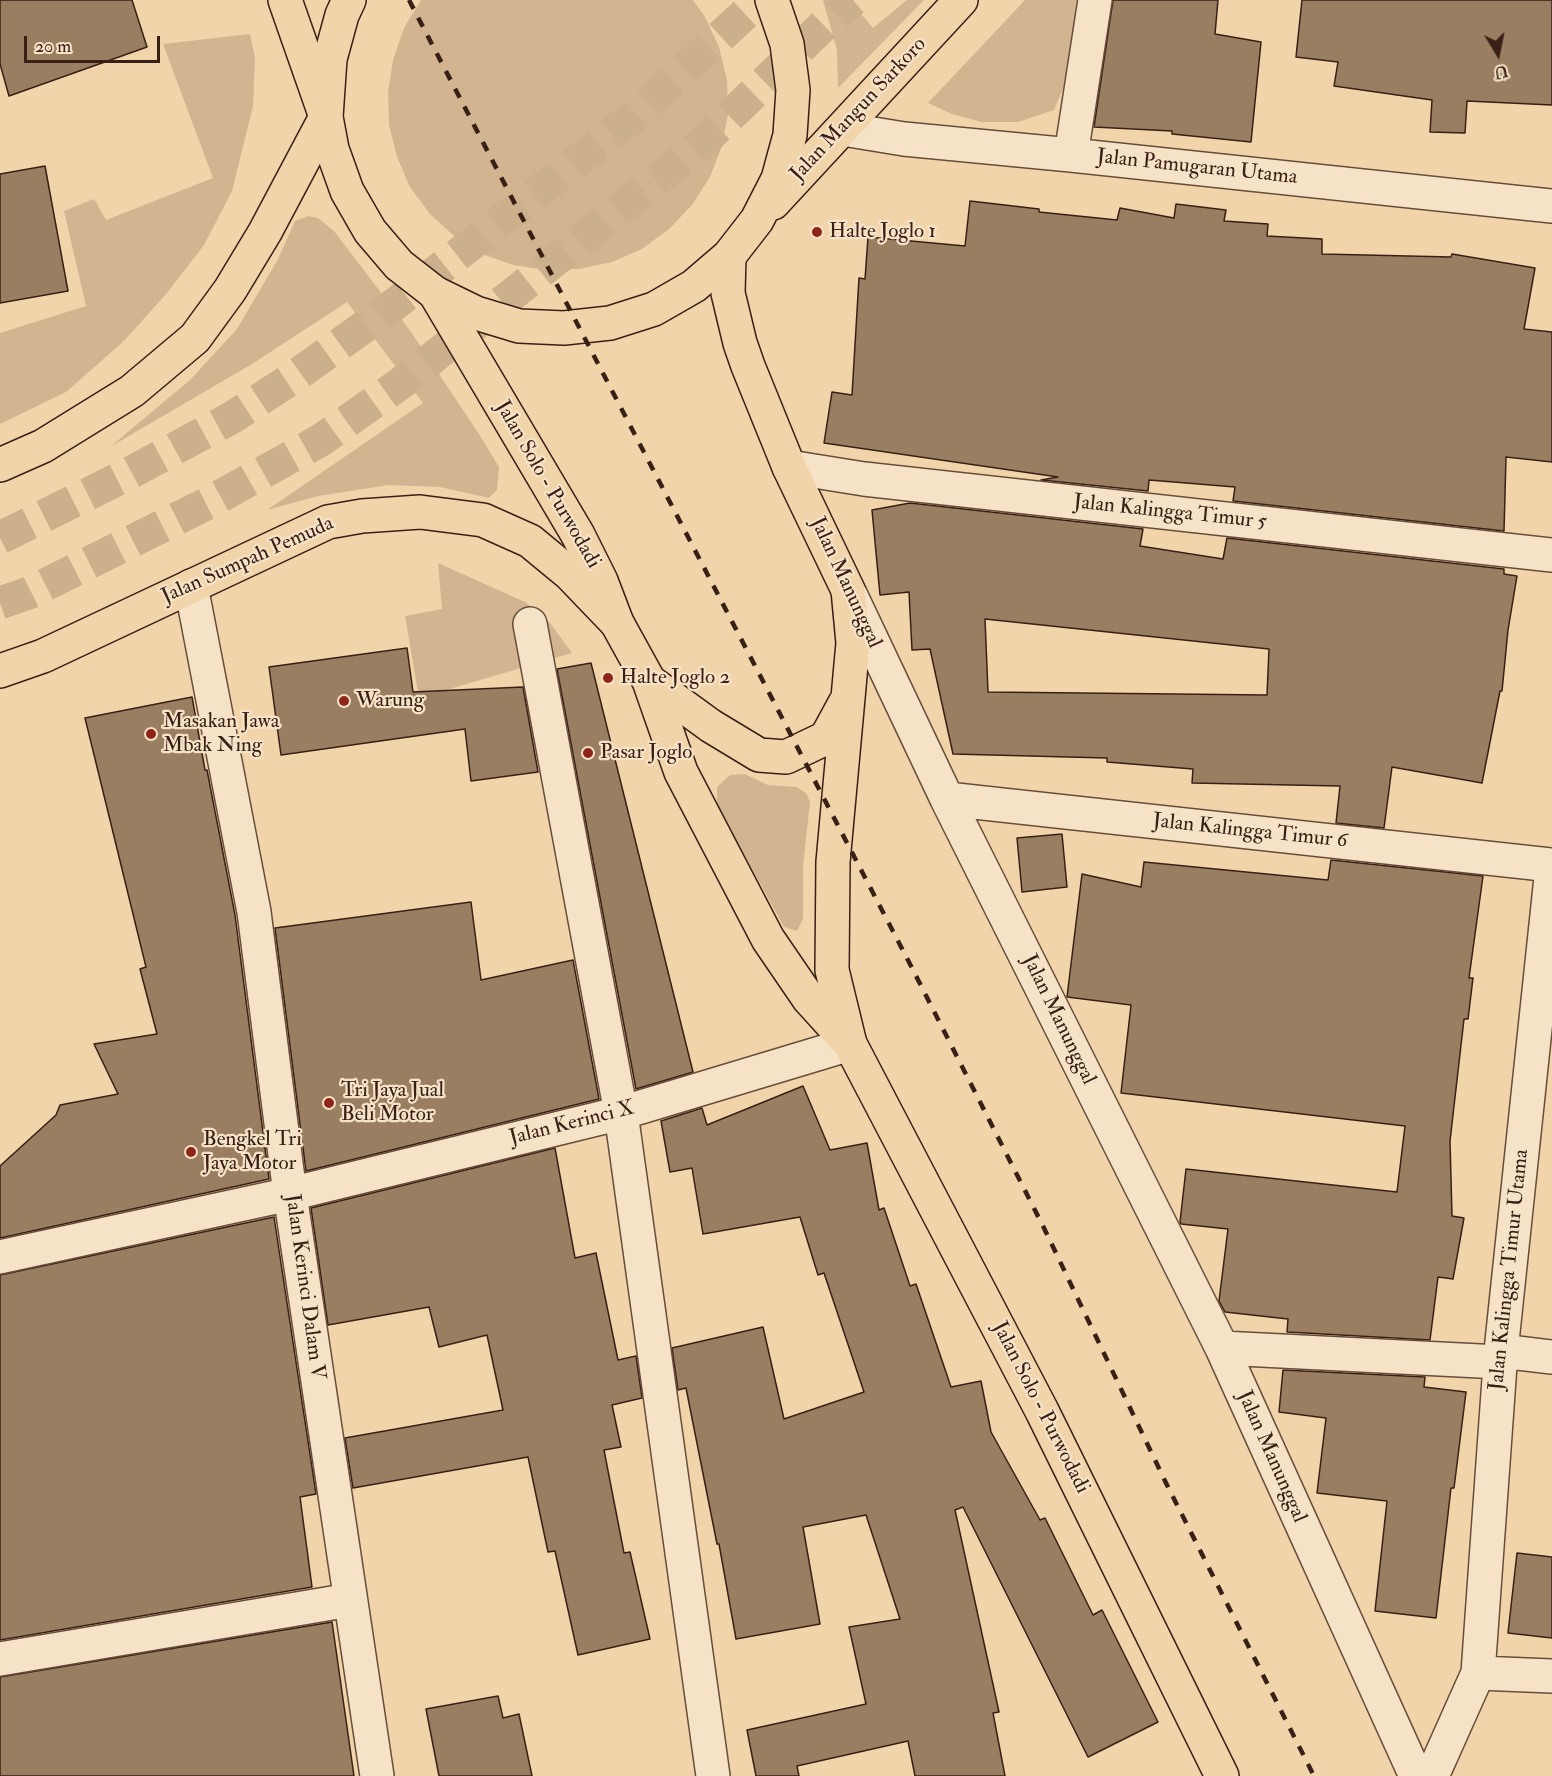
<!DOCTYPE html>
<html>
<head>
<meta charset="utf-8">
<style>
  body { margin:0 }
  #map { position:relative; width:1552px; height:1776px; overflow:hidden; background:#f1d4a9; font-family:"IM FELL Double Pica",serif }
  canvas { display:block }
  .north { position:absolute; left:1468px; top:24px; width:60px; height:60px; -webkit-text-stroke:4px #f6e3c7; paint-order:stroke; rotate:170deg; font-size:16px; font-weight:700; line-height:24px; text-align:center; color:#392016 }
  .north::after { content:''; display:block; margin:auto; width:21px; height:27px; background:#392016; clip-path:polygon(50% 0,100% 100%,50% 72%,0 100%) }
  .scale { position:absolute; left:24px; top:36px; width:136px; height:27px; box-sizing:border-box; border:3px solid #392016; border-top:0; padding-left:8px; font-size:18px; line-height:21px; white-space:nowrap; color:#392016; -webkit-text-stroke:4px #f6e3c7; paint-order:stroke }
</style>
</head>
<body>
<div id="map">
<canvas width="1552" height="1776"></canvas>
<div class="north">U</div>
<div class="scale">20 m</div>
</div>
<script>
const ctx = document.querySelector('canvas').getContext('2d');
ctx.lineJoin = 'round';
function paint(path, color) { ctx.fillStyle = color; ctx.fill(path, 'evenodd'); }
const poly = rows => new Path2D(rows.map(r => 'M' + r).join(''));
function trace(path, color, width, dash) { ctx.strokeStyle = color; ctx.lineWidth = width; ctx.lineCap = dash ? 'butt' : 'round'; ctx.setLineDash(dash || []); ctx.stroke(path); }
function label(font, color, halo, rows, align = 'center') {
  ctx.font = font + ' "IM FELL Double Pica",serif'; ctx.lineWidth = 4.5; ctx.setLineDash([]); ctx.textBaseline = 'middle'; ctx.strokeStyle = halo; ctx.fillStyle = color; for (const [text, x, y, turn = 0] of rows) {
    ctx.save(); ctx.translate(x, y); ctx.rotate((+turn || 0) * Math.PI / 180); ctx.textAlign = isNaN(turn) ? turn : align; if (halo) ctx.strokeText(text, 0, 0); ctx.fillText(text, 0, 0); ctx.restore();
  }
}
paint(poly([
  [421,0,693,0,705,17,719,47,727,80,728,114,722,146,710,177,692,205,669,229,642,249,612,262,579,269,546,270,513,265,482,254,454,236,430,214,410,187,397,157,389,125,388,92,393,60,404,28],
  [823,0,849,0,873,28,907,0,924,0,838,88,837,50],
  [1025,0,1077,0,1067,79,1054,110,1018,122,982,122,952,114,928,103],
  [250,34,255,58,253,106,232,191,204,245,167,293,125,340,66,392,0,424,0,333,86,306,64,211,94,199,106,220,213,178,163,44],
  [308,216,318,218,334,231,411,332,479,434,499,467,497,490,489,498,440,487,389,485,318,496,267,510,423,403,347,302,252,364,110,447,190,380,237,329,277,261,295,221],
  [438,563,525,602,550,623,572,653,419,698,405,616,442,609],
  [745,774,768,785,797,787,806,793,810,802,803,867,803,919,797,931,784,927,717,805,717,787,730,775]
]), '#d2b590');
const building = poly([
  [0,0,132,0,147,47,9,96,0,64,0,0],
  [1113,0,1218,0,1215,34,1261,42,1251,142,1172,134,1172,131,1094,127,1113,0],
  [1302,0,1552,0,1552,105,1467,101,1465,133,1430,132,1432,100,1334,86,1338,62,1296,57,1302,0],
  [45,166,68,291,0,303,0,174,45,166],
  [970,201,1039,209,1039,212,1117,220,1120,208,1174,218,1176,204,1226,210,1224,221,1268,224,1267,236,1322,239,1322,254,1451,257,1452,254,1535,268,1524,329,1552,332,1552,462,1506,457,1504,531,1233,501,1235,487,1149,480,1148,491,1041,480,1058,477,824,443,832,392,852,395,859,278,865,279,868,237,965,246,970,201],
  [910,503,1143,529,1140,546,1223,559,1227,538,1504,569,1504,574,1517,576,1508,630,1502,691,1500,691,1482,783,1392,767,1384,828,1336,823,1340,786,1192,783,1193,769,1107,762,1107,758,953,754,930,649,912,650,909,592,880,595,872,510,910,503],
  [985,619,1269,649,1267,695,988,692,985,619],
  [407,648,413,692,523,687,538,772,471,781,465,729,281,755,269,667,407,648],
  [591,663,693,1072,636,1089,557,669,591,663],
  [192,697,205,770,207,770,235,915,269,1179,0,1238,0,1166,56,1115,60,1105,118,1094,94,1044,157,1034,140,969,146,967,85,718,192,697],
  [1062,834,1067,887,1022,892,1017,838,1062,834],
  [1331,860,1483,876,1469,978,1473,978,1468,1019,1464,1019,1450,1141,1452,1216,1464,1218,1453,1279,1438,1277,1430,1340,1287,1332,1288,1319,1225,1312,1219,1301,1228,1229,1181,1224,1180,1222,1186,1169,1397,1192,1405,1126,1121,1093,1131,1005,1067,997,1082,874,1141,887,1144,862,1328,880,1331,860],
  [471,902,481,980,573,960,599,1099,306,1171,275,928,471,902],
  [803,1086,830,1150,867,1143,879,1210,884,1208,910,1286,916,1284,951,1387,981,1381,991,1432,1040,1520,1045,1518,1093,1615,1102,1610,1158,1722,1088,1757,963,1507,955,1510,999,1712,993,1713,1005,1776,915,1776,908,1741,797,1766,799,1776,756,1776,747,1730,866,1704,849,1627,900,1619,866,1515,803,1527,820,1624,736,1639,719,1544,717,1544,686,1388,678,1390,672,1348,763,1327,784,1419,864,1392,824,1273,818,1275,800,1217,703,1234,692,1168,670,1172,661,1121,702,1108,707,1125,803,1086],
  [555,1148,575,1258,596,1253,618,1360,636,1356,642,1398,612,1405,621,1447,604,1450,624,1553,630,1552,650,1639,578,1655,555,1551,548,1552,528,1457,353,1488,345,1438,503,1410,487,1335,439,1347,429,1307,328,1325,311,1208,555,1148],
  [274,1217,316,1494,300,1497,312,1587,0,1640,0,1275,274,1217],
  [1283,1370,1425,1377,1424,1387,1466,1392,1454,1488,1451,1488,1436,1618,1375,1611,1387,1501,1317,1493,1326,1418,1279,1412,1283,1370],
  [1517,1553,1552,1557,1552,1638,1508,1633,1517,1553],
  [332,1622,354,1776,0,1776,0,1677,332,1622],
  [498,1696,503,1718,519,1714,532,1776,439,1776,426,1709,498,1696]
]);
paint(building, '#997e62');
trace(building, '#392016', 1.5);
trace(poly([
  [0,538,130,473,233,417,294,377,386,311,632,118,760,0],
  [0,603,29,593,210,502,321,440,401,383,701,144,827,22,853,0]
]), '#ccb08c', 33, [33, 16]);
const minor = poly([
  [843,129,904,139,1071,155,1552,206],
  [1071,155,1095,0],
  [789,467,864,479,1552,555],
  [191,586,254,912,290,1194,377,1776],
  [850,594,947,799,1222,1348,1416,1776],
  [530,624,621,1113,713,1776],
  [947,799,1552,865],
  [0,1257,290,1194,621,1113,850,1044],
  [1222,1348,1500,1362],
  [1501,1351,1552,1357],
  [0,1659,350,1600],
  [1478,1673,1552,1676],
  [1432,1776,1478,1673,1501,1351,1552,868]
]);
const major = poly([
  [285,0,326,117],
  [729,256,728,293,740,343,748,366,789,467,848,590,853,643,833,862,832,970,850,1044,1042,1411,1222,1776],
  [435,293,578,535,601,581,617,623,649,681,681,772,768,939,809,999,848,1042],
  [649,681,711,726,759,755,786,757,826,738,845,703]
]);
const highway = poly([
  [349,0,342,15,330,59,326,117,332,149,347,191,370,231,399,265,435,293,476,313,519,326,564,328,610,323,654,309,694,286,729,256,757,220,778,179,790,135,793,90,787,44,772,0],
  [773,203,961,0],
  [0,465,43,446,132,391,195,338,230,290,265,232,326,117],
  [0,671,43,656,328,522,362,516,420,512,483,520,530,541,570,574,617,623]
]);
trace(minor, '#674d3b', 36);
trace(major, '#392016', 36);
trace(highway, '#392016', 36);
trace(minor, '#f6e3c7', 33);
trace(major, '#f1d4a9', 33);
trace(highway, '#f1d4a9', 33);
trace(poly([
  [409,0,911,966,1043,1226,1166,1483,1314,1776]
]), '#392016', 4.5, [10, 10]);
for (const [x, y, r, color] of [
  [817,232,6,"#8f2418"],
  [608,678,6,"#8f2418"],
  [344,701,6,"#8f2418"],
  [151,734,6,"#8f2418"],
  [588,753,6,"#8f2418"],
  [329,1103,6,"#8f2418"],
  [191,1152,6,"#8f2418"]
]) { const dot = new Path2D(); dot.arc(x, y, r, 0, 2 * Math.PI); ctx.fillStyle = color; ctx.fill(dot); trace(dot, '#f6e3c7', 2); }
label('21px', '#392016', '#f6e3c7', [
  ["Jalan Mangun Sarkoro",859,110,-47],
  ["Jalan Pamugaran Utama",1197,168,6],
  ["Jalan Solo - Purwodadi",547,485,60],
  ["Jalan Kalingga Timur 5",1170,513,6],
  ["Jalan Sumpah Pemuda",248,561,-24],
  ["Jalan Manunggal",845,583,65],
  ["Jalan Kalingga Timur 6",1250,832,6],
  ["Jalan Manunggal",1058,1020,64],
  ["Jalan Kerinci X",572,1124,-14],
  ["Jalan Kalingga Timur Utama",1510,1270,-84],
  ["Jalan Kerinci Dalam V",304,1287,82],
  ["Jalan Solo - Purwodadi",1040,1408,63],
  ["Jalan Manunggal",1271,1457,66]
]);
label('21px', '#392016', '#f6e3c7', [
  ["Halte Joglo 1",829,232],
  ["Halte Joglo 2",620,678],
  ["Warung",356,701],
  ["Masakan Jawa",163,722],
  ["Mbak Ning",163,746],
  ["Pasar Joglo",600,753],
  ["Tri Jaya Jual",341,1091],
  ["Beli Motor",341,1115],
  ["Bengkel Tri",203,1140],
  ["Jaya Motor",203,1164]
], 'left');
</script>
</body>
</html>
